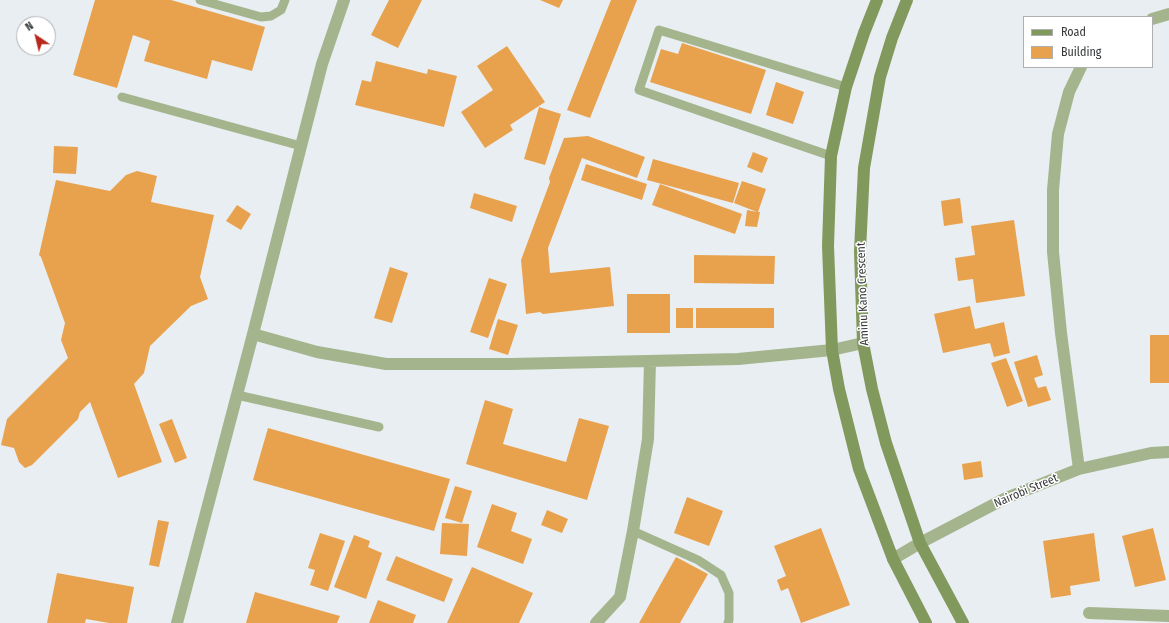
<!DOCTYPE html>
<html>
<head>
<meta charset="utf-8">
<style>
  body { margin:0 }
  #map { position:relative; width:1169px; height:623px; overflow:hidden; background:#e9eef2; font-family:"Fira Sans Condensed",sans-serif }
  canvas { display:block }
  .legend { position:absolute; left:1023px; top:16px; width:130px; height:52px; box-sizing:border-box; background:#fff; border:1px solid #afafb0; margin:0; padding:5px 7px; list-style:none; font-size:12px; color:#36383a }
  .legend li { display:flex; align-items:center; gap:8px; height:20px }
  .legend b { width:20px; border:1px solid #afafb0 }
  .north { position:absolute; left:16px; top:16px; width:40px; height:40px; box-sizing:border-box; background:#fff; border:1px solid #afafb0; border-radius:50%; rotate:325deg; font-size:11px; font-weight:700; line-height:16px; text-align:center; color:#36383a }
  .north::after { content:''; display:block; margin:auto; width:14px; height:18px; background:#b7291e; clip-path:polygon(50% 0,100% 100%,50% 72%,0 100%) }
</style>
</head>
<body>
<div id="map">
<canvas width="1169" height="623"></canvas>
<ul class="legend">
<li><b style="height:5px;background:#81995d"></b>Road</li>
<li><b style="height:11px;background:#e8a24e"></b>Building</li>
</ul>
<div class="north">N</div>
</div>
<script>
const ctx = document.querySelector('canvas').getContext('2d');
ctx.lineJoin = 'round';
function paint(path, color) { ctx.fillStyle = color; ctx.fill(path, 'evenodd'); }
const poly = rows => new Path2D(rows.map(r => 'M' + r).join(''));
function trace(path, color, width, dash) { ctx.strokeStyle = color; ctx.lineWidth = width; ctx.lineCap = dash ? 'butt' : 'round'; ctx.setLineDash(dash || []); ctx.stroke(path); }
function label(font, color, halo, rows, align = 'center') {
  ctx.font = font + ' "Fira Sans Condensed",sans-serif'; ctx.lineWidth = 3; ctx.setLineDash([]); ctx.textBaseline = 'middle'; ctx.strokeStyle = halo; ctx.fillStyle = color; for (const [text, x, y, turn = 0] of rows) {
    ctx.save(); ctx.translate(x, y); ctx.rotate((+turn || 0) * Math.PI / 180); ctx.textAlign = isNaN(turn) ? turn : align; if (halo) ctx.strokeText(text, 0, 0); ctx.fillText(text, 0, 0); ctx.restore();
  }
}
paint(poly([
  [95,0,171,0,265,27,252,71,212,60,207,79,144,61,150,41,133,35,117,88,73,75],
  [389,0,422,0,398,48,371,35],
  [540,0,563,0,559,8],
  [611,0,637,0,590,118,567,110],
  [682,43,766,70,751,114,650,82,661,49,678,54],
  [507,46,545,102,510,125,513,130,485,148,461,112,493,90,477,66],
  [376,61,427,74,428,69,457,76,444,127,355,105,362,80,371,82],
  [776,82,804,92,793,124,766,115],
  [539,107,561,114,545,165,524,159],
  [588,136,645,157,637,178,582,158,548,248,550,273,610,267,614,306,543,314,540,312,526,314,521,260,550,182,549,178,564,138],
  [54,146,78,147,76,174,53,173],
  [753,152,768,158,762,173,747,167],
  [653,159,739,183,733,203,647,180],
  [586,164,647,184,642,200,581,180],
  [137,171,157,176,151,202,214,215,200,277,208,299,191,306,150,346,144,373,134,384,162,462,118,478,90,402,80,412,78,419,32,465,25,468,19,462,14,448,1,445,7,419,68,358,61,340,65,323,41,257,39,255,56,180,110,191,126,175],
  [742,181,766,189,758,212,760,212,757,227,745,226,747,210,757,212,734,203],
  [660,184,742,214,735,234,652,205],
  [474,193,517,206,512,222,470,208],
  [960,198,963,223,944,226,941,201],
  [237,205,251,214,241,230,226,221],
  [1014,220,1025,296,976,303,973,279,958,281,955,258,975,255,971,226],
  [694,255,775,256,774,284,694,283],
  [390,267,408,273,392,323,374,318],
  [489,278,507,284,488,338,470,332],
  [627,294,670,294,670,333,627,333],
  [970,306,975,329,1004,322,1010,353,994,357,990,343,943,353,934,314],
  [676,308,693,308,693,328,676,328],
  [696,308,774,308,774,328,696,328],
  [498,319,518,325,508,355,489,349],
  [1150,335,1169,335,1169,383,1150,383],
  [1037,355,1043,375,1034,378,1038,388,1046,386,1051,400,1028,407,1014,362],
  [1006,358,1023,401,1007,407,991,363],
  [485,400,513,409,503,444,566,462,579,418,609,426,587,500,466,464],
  [172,419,187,458,175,463,159,424],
  [268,428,450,479,434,531,253,480],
  [981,461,983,477,964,480,962,464],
  [455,486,472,491,462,523,445,518],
  [687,497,723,511,709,546,674,533],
  [492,504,517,513,511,531,532,539,523,564,477,547],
  [547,510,568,519,562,533,541,525],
  [158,520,169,522,159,567,149,565],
  [442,523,469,524,467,556,440,554],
  [821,528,850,605,801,623,788,588,781,591,777,580,786,576,774,546],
  [1153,528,1166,580,1135,587,1122,536],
  [320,533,345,541,328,591,310,585,315,570,308,568],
  [1094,533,1100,581,1070,586,1071,595,1051,598,1043,541],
  [354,535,370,541,368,547,382,553,366,599,334,587],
  [396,556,453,579,444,602,386,580],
  [676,557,708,574,680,623,639,623],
  [472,567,533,593,519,623,447,623],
  [57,573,134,587,127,623,109,623,86,619,85,623,47,623],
  [255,592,340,616,337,623,246,623],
  [378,600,416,615,413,623,369,623]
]), '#e8a24e');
trace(poly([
  [200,0,261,17,271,16,281,10,285,0],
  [122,97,301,146],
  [831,156,639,90,659,30,846,87],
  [237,395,379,427],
  [633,531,698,560,721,575,729,593,729,620,728,623]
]), '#a4b58e', 9);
trace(poly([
  [1152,19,1169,14],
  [253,334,317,352,386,364,511,364,738,359,832,350,863,343],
  [1079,469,1061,333,1053,252,1053,190,1058,134,1069,92,1081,67],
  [893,559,920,543,1006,498,1079,469,1151,453,1169,452],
  [1089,613,1169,616],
  [177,623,253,334,322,64,344,0],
  [596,623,620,597,633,531,648,439,650,361]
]), '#a4b58e', 12);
trace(poly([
  [877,0,864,33,846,87,831,156,828,246,832,350,839,389,859,469,893,559,926,623],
  [907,0,892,38,880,77,864,168,860,251,863,343,872,389,886,443,920,543,963,623]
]), '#81995d', 12);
label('12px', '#36383a', '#fff', [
  ["Aminu Kano Crescent",863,294,-92],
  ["Nairobi Street",1026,491,-23]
]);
</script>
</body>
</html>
